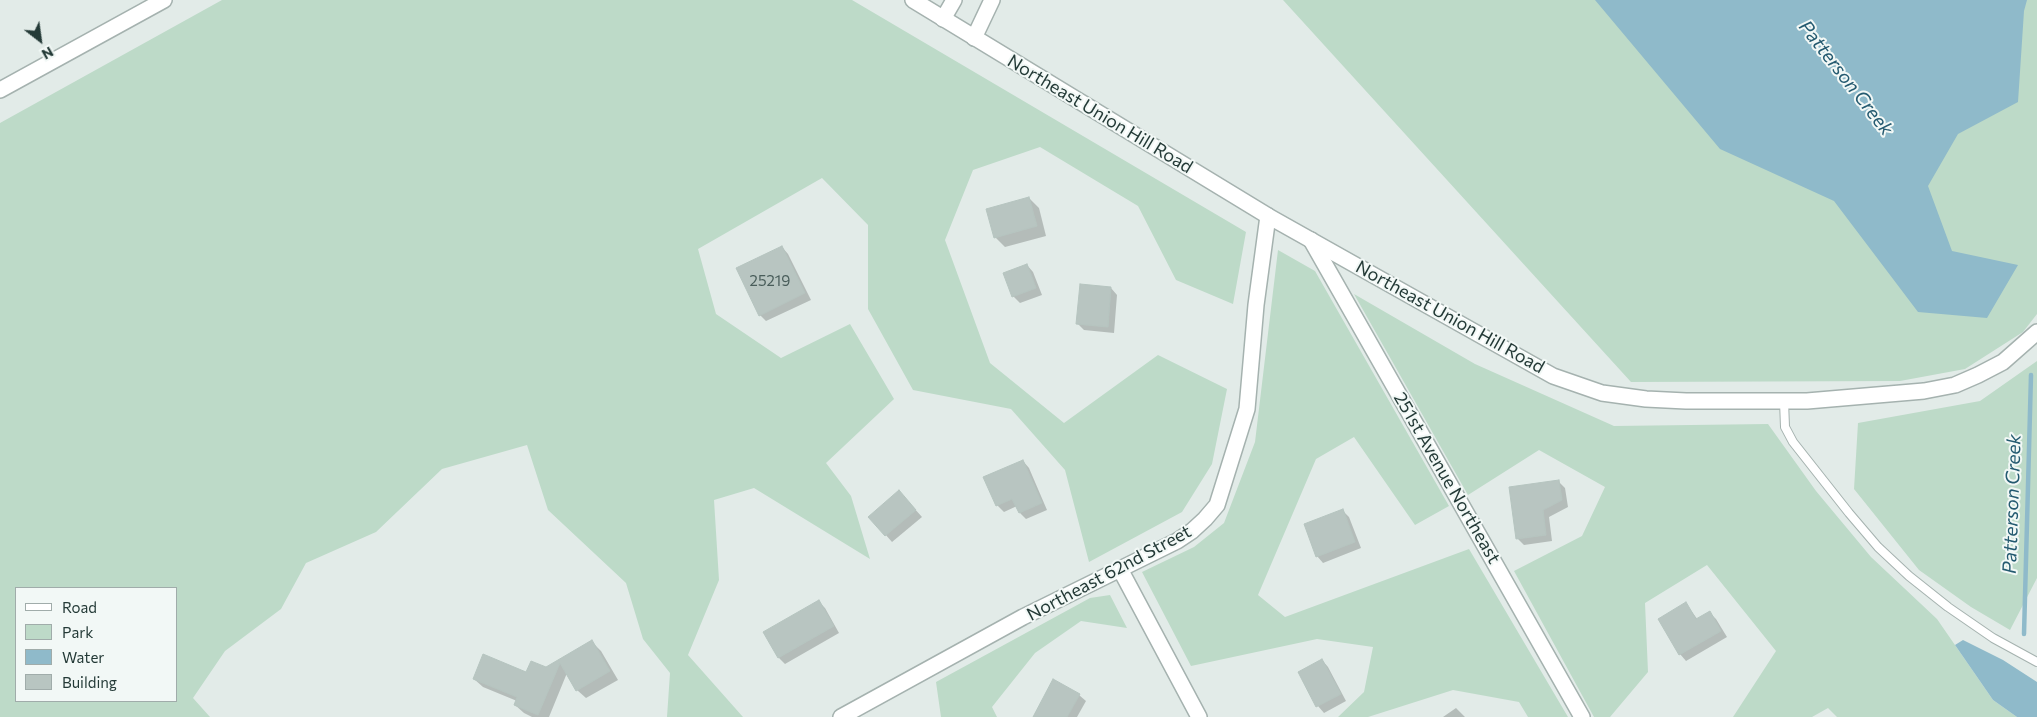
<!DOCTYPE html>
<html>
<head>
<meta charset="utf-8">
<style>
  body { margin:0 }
  #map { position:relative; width:2037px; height:717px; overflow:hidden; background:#e2ebe8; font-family:Commissioner,sans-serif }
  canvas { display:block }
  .legend { position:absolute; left:15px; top:587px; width:162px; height:115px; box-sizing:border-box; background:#f2f8f6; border:1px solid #a0acaa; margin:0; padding:6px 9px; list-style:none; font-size:15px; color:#243a37 }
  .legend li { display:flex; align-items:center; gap:10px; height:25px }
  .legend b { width:25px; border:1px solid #a0acaa }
  .north { position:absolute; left:15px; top:15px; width:50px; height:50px; -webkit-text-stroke:4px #f2f8f6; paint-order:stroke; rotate:150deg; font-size:14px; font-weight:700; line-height:20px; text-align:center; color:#243a37 }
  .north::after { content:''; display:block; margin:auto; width:18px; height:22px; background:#243a37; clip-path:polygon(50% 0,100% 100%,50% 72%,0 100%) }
</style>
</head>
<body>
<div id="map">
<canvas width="2037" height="717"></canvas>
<ul class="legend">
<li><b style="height:6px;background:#fff"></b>Road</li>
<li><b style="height:14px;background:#bddac8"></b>Park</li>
<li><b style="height:14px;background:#8fbaca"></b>Water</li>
<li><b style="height:14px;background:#b8c5c1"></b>Building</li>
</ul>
<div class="north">N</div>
</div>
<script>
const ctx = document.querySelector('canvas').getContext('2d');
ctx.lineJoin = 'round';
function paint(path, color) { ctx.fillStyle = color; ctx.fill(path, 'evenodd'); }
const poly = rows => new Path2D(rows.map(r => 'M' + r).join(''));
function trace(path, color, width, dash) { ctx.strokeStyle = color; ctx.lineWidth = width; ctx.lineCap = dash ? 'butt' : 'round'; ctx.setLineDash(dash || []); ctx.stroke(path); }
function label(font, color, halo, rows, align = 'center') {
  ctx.font = font + ' Commissioner,sans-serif'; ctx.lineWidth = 4; ctx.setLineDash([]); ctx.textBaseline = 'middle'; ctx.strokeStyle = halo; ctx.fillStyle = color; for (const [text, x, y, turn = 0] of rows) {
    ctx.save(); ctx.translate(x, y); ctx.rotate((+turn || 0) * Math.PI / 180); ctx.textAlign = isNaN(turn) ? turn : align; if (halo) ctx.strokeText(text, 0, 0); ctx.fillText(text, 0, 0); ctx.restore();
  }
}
paint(poly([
  [222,0,852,0,1246,232,1233,304,1176,280,1138,206,1040,147,973,170,945,240,990,363,1064,423,1158,355,1227,389,1212,464,1182,512,1089,562,1065,470,1011,409,913,390,868,309,868,225,822,178,698,249,716,314,781,358,850,324,894,399,826,463,851,496,870,559,754,488,714,500,719,580,688,655,743,717,667,717,670,673,643,639,626,583,548,510,527,445,442,469,376,532,306,563,281,609,225,651,193,698,210,717,0,717,0,123],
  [16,588,176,588,176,701,16,701],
  [1283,0,2037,0,2037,314,2023,332,1965,369,1900,381,1631,382],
  [1278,250,1315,271,1449,506,1415,525,1354,437,1316,459,1258,595,1285,617,1469,549,1568,717,1528,717,1519,702,1453,690,1368,717,1338,717,1364,692,1373,647,1317,639,1191,666,1142,572,1194,547,1224,523,1255,442],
  [1354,294,1475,364,1614,426,1768,424,1816,491,1871,557,1937,619,1993,700,2017,717,1837,717,1828,708,1812,717,1733,717,1776,651,1707,565,1645,603,1648,672,1610,717,1594,717,1514,571,1582,536,1605,487,1539,450,1468,495],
  [2037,361,2037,578,2010,630,1971,607,1919,570,1854,489,1858,423,1980,401],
  [1110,595,1127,628,1081,621,1035,653,992,707,997,717,941,717,936,682,1090,598]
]), '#bddac8');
paint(poly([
  [1595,0,2027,0,2024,11,2018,102,1958,134,1928,186,1952,251,2018,265,1987,318,1918,312,1834,201,1720,149],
  [1963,640,2003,660,2037,682,2037,717,2017,717,1993,700,1955,645]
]), '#8fbaca');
paint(poly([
  [1029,198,1039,208,1046,236,1005,247,995,237],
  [782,247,788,254,811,300,766,321,760,315],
  [1027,265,1033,272,1042,295,1020,303,1013,296],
  [1111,288,1117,295,1114,333,1084,330,1078,324],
  [1023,461,1029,468,1047,510,1026,519,1020,513,1017,506,1004,512,997,505],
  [1558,481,1565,488,1568,507,1549,517,1552,541,1524,545,1517,538],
  [905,498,922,517,892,542,870,517],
  [1343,511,1349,517,1361,548,1323,563,1317,556],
  [818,601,825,608,839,633,785,664,779,658,765,633],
  [1686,604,1698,620,1710,613,1716,619,1727,637,1686,661,1680,654,1660,620],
  [592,642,601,651,618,680,586,698,577,690,567,673,549,717,532,717,524,713,515,705,517,701,483,687,474,679,527,674,546,668],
  [1322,660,1328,667,1346,701,1324,713,1318,706,1299,672],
  [1079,695,1086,701,1077,717,1034,717],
  [1456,708,1465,717,1443,717]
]), '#0003');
trace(poly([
  [2024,634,2031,375]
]), '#8fbaca', 4.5);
const building = poly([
  [1029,197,1037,226,994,238,986,209,1029,197],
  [782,246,805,293,759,316,736,268,782,246],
  [1027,264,1036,288,1012,297,1003,273,1027,264],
  [1080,284,1111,287,1108,327,1076,324,1080,284],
  [1023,460,1042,503,1019,513,1012,499,996,506,983,477,1023,460],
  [1559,480,1562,500,1543,510,1546,535,1516,539,1509,487,1559,480],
  [899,490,916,510,885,536,868,517,899,490],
  [1343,509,1355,542,1316,557,1304,524,1343,509],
  [819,600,834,626,778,658,763,632,819,600],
  [1686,602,1696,619,1710,611,1721,631,1679,655,1658,619,1686,602],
  [592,640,610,671,576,691,560,663,538,715,514,705,517,697,473,679,483,654,526,672,531,661,546,667,592,640],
  [1322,659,1341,694,1316,707,1298,672,1322,659],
  [1053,679,1080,694,1067,717,1033,717,1053,679]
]);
paint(building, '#b8c5c1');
trace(building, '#b5c4bf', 1);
const service = poly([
  [1784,401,1785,427,1793,442,1849,513,1878,547,1909,576,1948,607,1993,638,2037,662]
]);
const minor = poly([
  [943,19,954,0],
  [974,38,992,0],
  [1311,240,1582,717],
  [1120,569,1199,717],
  [841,717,1023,617,1177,541,1192,531,1205,519,1217,505,1247,409,1256,305,1268,216]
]);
const tertiary = poly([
  [913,0,1268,216,1553,376,1602,393,1646,399,1686,401,1807,401,1924,391,1955,385,1978,375,2003,362,2037,332],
  [0,90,164,0]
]);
trace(service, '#a5b2af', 10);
trace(minor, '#a5b2af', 18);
trace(tertiary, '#a5b2af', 18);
trace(service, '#fff', 8);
trace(minor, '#fff', 15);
trace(tertiary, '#fff', 15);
label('15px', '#495d5a', null, [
  ["25219",770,281]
]);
label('18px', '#243a37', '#f2f8f6', [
  ["Northeast Union Hill Road",1100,114,31],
  ["Northeast Union Hill Road",1450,317,29],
  ["251st Avenue Northeast",1447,478,60],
  ["Northeast 62nd Street",1109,573,-28]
]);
label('italic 19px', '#245a70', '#f2f8f6', [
  ["Patterson Creek",1846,78,52],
  ["Patterson Creek",2012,504,-88]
]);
</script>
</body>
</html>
